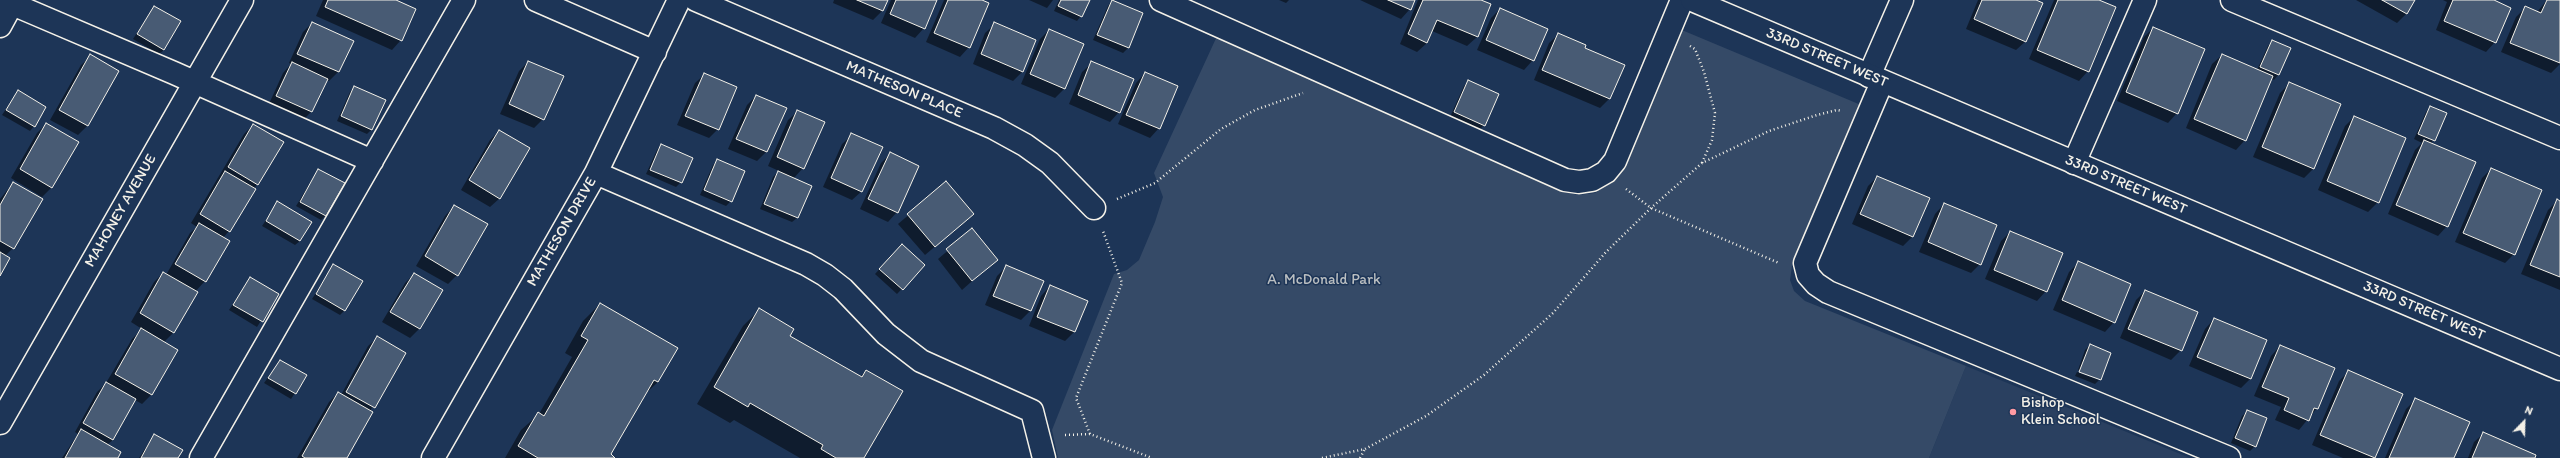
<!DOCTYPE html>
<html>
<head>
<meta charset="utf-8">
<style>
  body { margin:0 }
  #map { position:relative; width:2560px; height:458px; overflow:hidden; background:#1d3557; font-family:Itim,sans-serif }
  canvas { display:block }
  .north { position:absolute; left:2504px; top:402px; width:40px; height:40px; -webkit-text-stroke:3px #1d3557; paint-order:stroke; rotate:23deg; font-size:11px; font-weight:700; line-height:16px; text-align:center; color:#f4f1e8 }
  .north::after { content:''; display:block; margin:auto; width:14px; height:18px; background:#f4f1e8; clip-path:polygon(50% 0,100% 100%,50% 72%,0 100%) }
</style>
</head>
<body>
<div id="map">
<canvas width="2560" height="458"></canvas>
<div class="north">N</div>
</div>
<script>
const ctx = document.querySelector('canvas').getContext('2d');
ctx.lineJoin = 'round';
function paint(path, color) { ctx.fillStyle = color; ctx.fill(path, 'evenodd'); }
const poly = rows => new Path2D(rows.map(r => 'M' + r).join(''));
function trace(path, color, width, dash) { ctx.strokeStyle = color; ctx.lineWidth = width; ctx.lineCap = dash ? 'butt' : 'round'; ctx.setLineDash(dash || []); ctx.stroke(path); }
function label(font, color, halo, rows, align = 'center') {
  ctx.font = font + ' Itim,sans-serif'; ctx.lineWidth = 3; ctx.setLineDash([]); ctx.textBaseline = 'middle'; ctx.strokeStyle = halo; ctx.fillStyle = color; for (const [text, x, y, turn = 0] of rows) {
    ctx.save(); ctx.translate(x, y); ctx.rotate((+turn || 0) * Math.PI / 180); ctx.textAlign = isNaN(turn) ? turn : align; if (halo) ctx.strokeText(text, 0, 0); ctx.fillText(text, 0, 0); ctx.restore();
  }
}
paint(poly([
  [1966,366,2190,458,1929,458]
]), '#2a4060');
paint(poly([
  [1677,28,1861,105,1792,266,1790,280,1794,291,1805,301,1966,366,1929,458,1058,458,1052,430,1114,274,1127,270,1139,260,1155,222,1163,197,1154,173,1218,34,1560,191,1578,195,1595,193,1610,183,1619,169]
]), '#354a67');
paint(poly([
  [323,0,394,0,401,40,392,50,316,16],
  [834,0,887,0,882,11,873,20,833,3],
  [891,0,936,0,924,28,915,38,881,23],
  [944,0,979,0,969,47,960,57,926,42],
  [1029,0,1053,0,1047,8],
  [1059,0,1088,0,1081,16,1077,21,1054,11],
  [1279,0,1289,0,1286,3],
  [1360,0,1414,0,1410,9,1401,19],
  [1418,0,1479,0,1490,5,1477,37,1467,46,1432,31,1427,43,1417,52,1400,44],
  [1978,0,2034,0,2026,41,2016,50,1966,29],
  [2054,0,2097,0,2088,71,2079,81,2029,59],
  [2356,0,2414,0,2407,13,2397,23],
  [2443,0,2492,0,2495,42,2486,52,2436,30,2447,2],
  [2547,0,2560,0,2560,64,2551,73,2501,52,2516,17,2525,8,2537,12],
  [1112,1,1142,14,1128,48,1123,53,1093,40,1108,6],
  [154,7,164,50,159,54,133,39],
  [1500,9,1533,60,1524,70,1477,50,1491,18],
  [312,23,352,42,338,72,329,81,326,80,311,112,302,121,268,106,283,73,291,64,289,63,303,32],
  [995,24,1022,72,1013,81,973,64,985,33],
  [2153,28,2177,113,2168,123,2117,101,2144,37],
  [1049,30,1083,45,1064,89,1055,98,1021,84,1040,39],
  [1559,34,1583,49,1624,66,1609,99,1600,108,1534,80,1549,43],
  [2273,41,2290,49,2278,75,2274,80,2271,78,2245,140,2236,150,2186,128,2212,64,2222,55,2257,70,2268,46],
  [91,56,118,71,87,126,78,135,50,120,81,65],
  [528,62,543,119,534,128,500,114,519,71],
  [1092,63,1119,112,1110,122,1069,104,1082,72],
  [1145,73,1159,128,1150,138,1118,124,1136,83],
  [705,74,718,129,709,138,677,125,695,83],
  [1468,82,1484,125,1479,130,1450,117,1464,86],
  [2290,83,2340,105,2313,169,2304,178,2253,157,2280,93],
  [355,87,371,130,367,134,337,121,350,92],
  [18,91,34,126,30,131,2,115],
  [756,96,786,108,766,152,757,161,728,149,747,105],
  [2431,107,2445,114,2431,144,2447,226,2438,236,2388,214,2415,150,2422,143,2414,139,2426,112],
  [798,111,803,168,793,179,810,186,797,218,792,222,760,209,773,177,779,171,768,166,788,120],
  [2354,117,2378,202,2368,212,2318,190,2345,126],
  [46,124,52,187,42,197,11,178,37,133],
  [253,125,257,184,229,231,223,238,205,281,195,292,196,293,173,333,163,343,177,351,151,395,142,404,135,400,113,440,107,445,117,458,62,458,78,434,75,432,97,392,106,383,132,339,142,329,131,322,154,282,163,273,166,275,190,233,197,227,191,223,244,134],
  [499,131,500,198,490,207,461,190,490,140],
  [852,135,862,191,852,200,823,187,842,144],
  [661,146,681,182,676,187,646,174,657,150],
  [890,154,897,212,888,222,860,209,881,163],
  [718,160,731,201,726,206,700,195,713,165],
  [2491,169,2514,254,2505,263,2455,242,2482,178],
  [318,170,326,215,321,220,296,206],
  [1877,177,1913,236,1903,246,1852,224,1868,186],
  [13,183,13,248,5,256,0,274,0,199],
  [946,183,963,223,925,255,898,224],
  [2557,201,2560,202,2560,290,2521,274,2548,210],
  [278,202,300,241,295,245,262,226],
  [1944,204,1980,264,1971,273,1919,252,1935,214],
  [454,206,457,275,448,284,416,266,445,216],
  [972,230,996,260,962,290,938,259],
  [2010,232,2046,291,2037,301,1985,279,2001,241],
  [897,250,924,265,897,294,875,274],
  [2078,263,2114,322,2105,332,2053,310,2069,272],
  [334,265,344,311,340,315,312,299],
  [1006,267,1030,311,1021,320,985,305,997,276],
  [414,274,442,290,419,329,410,338,382,322,405,283],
  [250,278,278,294,257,327,229,310],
  [1050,286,1087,301,1074,332,1065,341,1029,326,1041,296],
  [2145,291,2181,350,2171,360,2120,338,2136,300],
  [600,304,658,382,644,395,610,454,614,458,505,458,521,430,539,414,572,357,565,353,583,321],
  [760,309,789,336,860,377,866,371,863,458,800,458,734,420,730,423,697,404,743,326],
  [2214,319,2266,341,2250,379,2241,388,2189,366,2205,329],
  [378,337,405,353,370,411,346,458,297,458,329,402,338,393,341,395,368,346],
  [2090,345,2100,379,2095,384,2075,376,2077,372,2099,380,2099,378,2078,370,2085,350],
  [2280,346,2317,408,2299,430,2275,420,2281,407,2254,396,2271,356],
  [280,361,306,376,291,399,264,383],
  [2348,372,2401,394,2374,458,2343,458,2312,445,2339,381],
  [2415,400,2453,458,2385,458,2406,409],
  [2247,412,2255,446,2250,451,2231,443,2242,416],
  [2484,433,2534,458,2468,458,2474,442],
  [154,435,177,458,139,458]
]), '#0007');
const building = poly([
  [328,0,396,0,416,9,402,41,325,7,328,0],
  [857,0,888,0,883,11,857,0],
  [896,0,937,0,925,29,890,14,896,0],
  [948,0,982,0,989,3,970,48,934,33,948,0],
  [1061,0,1090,0,1082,17,1058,6,1061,0],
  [1112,0,1143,13,1129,48,1097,35,1112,0],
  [1388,0,1415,0,1411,10,1388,0],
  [1423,0,1481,0,1491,4,1478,37,1437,20,1427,43,1408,34,1423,0],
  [1982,0,2036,0,2043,3,2026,42,1974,19,1982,0],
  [2058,0,2099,0,2116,7,2089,72,2037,50,2058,0],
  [2382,0,2415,0,2407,14,2382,0],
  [2453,0,2494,0,2511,8,2496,43,2444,21,2453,0],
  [2547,0,2560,0,2560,63,2510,43,2525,6,2541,13,2547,0],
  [154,6,181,21,164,50,137,34,154,6],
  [1500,8,1548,29,1534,61,1486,40,1500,8],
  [312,22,354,41,339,72,297,54,312,22],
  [994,22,1036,40,1023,72,981,54,994,22],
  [2153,27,2205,49,2178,114,2126,92,2153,27],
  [1049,29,1084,44,1065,89,1030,74,1049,29],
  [1558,33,1586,45,1585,48,1625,65,1610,99,1542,70,1558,33],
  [2272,40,2291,48,2279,75,2260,67,2272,40],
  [90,54,119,71,88,126,59,110,90,54],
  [2222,54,2273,76,2246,141,2194,119,2222,54],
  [528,61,564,76,544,120,509,104,528,61],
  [1091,61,1134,79,1120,113,1078,95,1091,61],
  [292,62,328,79,312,112,276,96,292,62],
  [1145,72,1178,86,1160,129,1126,115,1145,72],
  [704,73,737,87,719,130,685,116,704,73],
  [1468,80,1499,94,1485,126,1454,112,1468,80],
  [2289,82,2341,104,2314,169,2262,147,2289,82],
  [354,86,386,100,372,130,341,116,354,86],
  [18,90,46,107,35,127,6,110,18,90],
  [756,95,787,108,767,152,736,139,756,95],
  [2430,106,2447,113,2435,141,2418,134,2430,106],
  [797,110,825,122,804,169,777,157,797,110],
  [2354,116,2406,138,2379,203,2327,181,2354,116],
  [46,123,79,142,52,188,20,169,46,123],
  [253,124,284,142,258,185,228,167,253,124],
  [499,130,530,148,500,199,469,180,499,130],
  [851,133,883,147,862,192,831,178,851,133],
  [2424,140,2476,162,2448,227,2396,205,2424,140],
  [661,144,693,158,682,183,650,170,661,144],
  [890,152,919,166,898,213,868,199,890,152],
  [717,159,745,171,732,202,704,190,717,159],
  [2491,168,2542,190,2515,255,2463,233,2491,168],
  [318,169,345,183,326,216,300,202,318,169],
  [225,171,256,189,230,232,200,214,225,171],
  [778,171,812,186,798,218,764,204,778,171],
  [1877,176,1930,198,1913,237,1860,214,1877,176],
  [946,181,974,214,935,247,907,214,946,181],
  [13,182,43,199,14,249,0,241,0,205,13,182],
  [2557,199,2560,201,2560,277,2530,265,2557,199],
  [277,201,312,222,300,241,266,221,277,201],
  [1944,203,1997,225,1981,265,1928,242,1944,203],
  [454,205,488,224,458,276,425,256,454,205],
  [199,223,230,241,206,282,175,264,199,223],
  [972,228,998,260,972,281,946,249,972,228],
  [2010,231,2063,253,2047,292,1994,270,2010,231],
  [902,244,925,265,903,290,879,269,902,244],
  [0,252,10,258,0,276,0,252],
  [2078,261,2131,284,2115,323,2062,300,2078,261],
  [333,264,363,281,345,311,316,294,333,264],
  [1006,265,1044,281,1031,311,993,296,1006,265],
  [163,272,198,292,174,333,140,313,163,272],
  [414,273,443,290,420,329,390,312,414,273],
  [250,277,279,294,263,322,233,305,250,277],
  [1050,285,1088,301,1075,332,1037,317,1050,285],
  [2145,290,2198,312,2182,351,2128,329,2145,290],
  [600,303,678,348,658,382,654,380,611,454,615,458,538,458,518,446,538,412,544,416,588,340,581,336,600,303],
  [759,308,794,329,790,336,862,377,866,370,903,391,864,458,836,458,821,449,823,445,750,403,748,407,714,387,759,308],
  [2214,318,2267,340,2251,379,2197,357,2214,318],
  [141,328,178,350,152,395,115,374,141,328],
  [377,336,406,353,375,408,346,392,377,336],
  [2090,344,2111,353,2101,380,2079,372,2090,344],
  [2280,345,2335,368,2318,409,2314,408,2309,421,2284,410,2289,398,2262,387,2280,345],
  [280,360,307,375,296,394,268,378,280,360],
  [2348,370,2403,394,2375,458,2320,435,2348,370],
  [106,382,136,399,113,440,83,423,106,382],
  [338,392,373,412,347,458,305,458,302,456,338,392],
  [2415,398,2470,422,2454,458,2389,458,2415,398],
  [2247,410,2267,418,2256,447,2235,438,2247,410],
  [81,429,121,452,118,458,65,458,81,429],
  [2483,432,2536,455,2535,458,2472,458,2483,432],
  [154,434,183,450,178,458,141,458,154,434]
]);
paint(building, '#485b74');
trace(building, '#f4f1e8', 1);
const minor = poly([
  [3,0,174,73,372,161],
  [536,0,655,52],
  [696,0,994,128,1025,145,1050,163,1094,208],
  [1161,0,1565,180,1579,182,1592,180,1606,172,1615,161,1682,0],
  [2232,0,2560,138],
  [0,26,12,4],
  [1869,76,1902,0],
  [1882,82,1805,263,1808,275,1816,284,1828,292,2229,458],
  [2074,163,2145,0],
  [596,173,806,264,825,275,843,289,886,334,921,361,1032,411,1044,458],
  [0,423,242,0],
  [201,458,464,0],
  [433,458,596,173,679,0]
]);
const major = poly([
  [1692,0,2560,369]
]);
trace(minor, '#f4f1e8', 25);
trace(major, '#f4f1e8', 25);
trace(poly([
  [1690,46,1695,49,1704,72,1715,113,1712,140,1702,163],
  [1626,189,1651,208,1779,263],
  [1117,199,1155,183,1221,129,1255,110,1303,93],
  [1090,434,1076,398,1122,283,1103,231],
  [1065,435,1090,434,1152,458],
  [1322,458,1365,449,1426,416,1484,375,1553,313,1606,252,1651,208,1702,163,1769,131,1817,115,1837,110,1842,111],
  [1360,458,1365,449]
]), '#f4f1e8', 2.5, [1, 3]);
trace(minor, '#1d3557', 22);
trace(major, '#1d3557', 22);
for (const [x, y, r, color] of [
  [2013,412,4,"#ff9aa2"]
]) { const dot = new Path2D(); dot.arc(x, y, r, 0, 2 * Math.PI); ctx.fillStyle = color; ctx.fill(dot); trace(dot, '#1d3557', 1.5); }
label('15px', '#f4f1e8', '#1d3557', [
  ["33RD STREET WEST",1827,58,23],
  ["MATHESON PLACE",904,90,23],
  ["33RD STREET WEST",2126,185,23],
  ["MAHONEY AVENUE",121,211,-60],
  ["MATHESON DRIVE",562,232,-60],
  ["33RD STREET WEST",2424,311,23]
]);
label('15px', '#bbbfc1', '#1d3557', [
  ["A. McDonald Park",1324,280]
]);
label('15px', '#f4f1e8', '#1d3557', [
  ["Bishop",2021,403],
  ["Klein School",2021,420]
], 'left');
</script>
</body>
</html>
